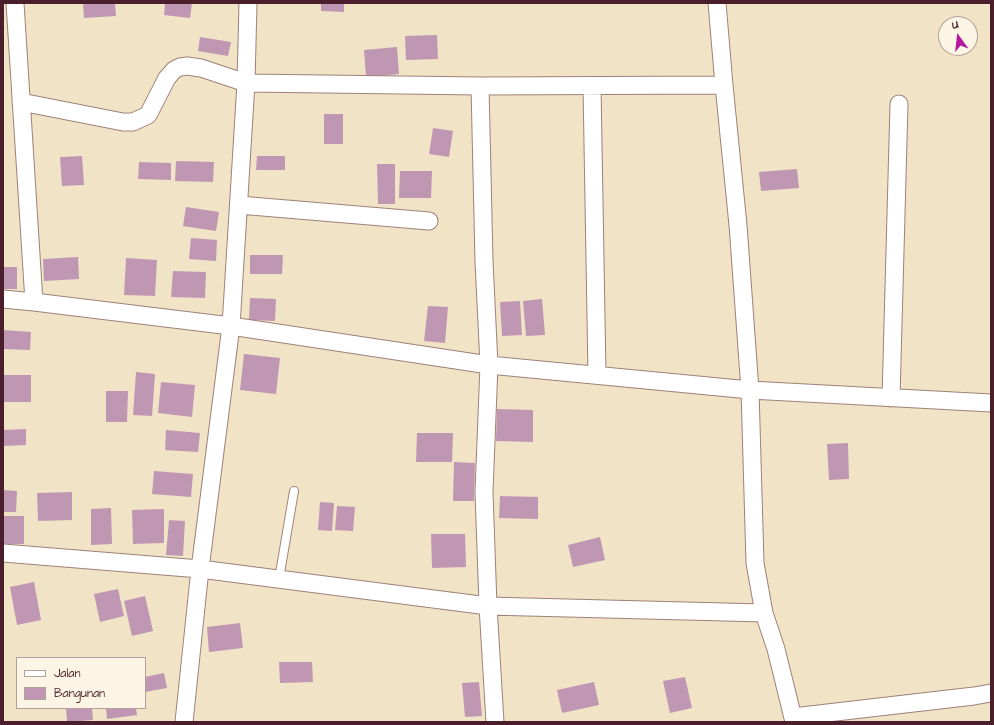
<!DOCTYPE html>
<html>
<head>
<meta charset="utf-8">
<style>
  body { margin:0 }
  #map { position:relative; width:994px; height:725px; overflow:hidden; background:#f1e3c6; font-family:"Architects Daughter",sans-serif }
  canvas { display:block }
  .frame { position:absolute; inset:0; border:4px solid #4a1f2b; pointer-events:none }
  .legend { position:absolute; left:16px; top:657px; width:130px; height:52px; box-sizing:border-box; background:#fcf5e5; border:1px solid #b59f9b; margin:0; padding:5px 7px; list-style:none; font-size:12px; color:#4a1f2b }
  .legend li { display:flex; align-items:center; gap:8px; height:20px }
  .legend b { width:20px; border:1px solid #b59f9b }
  .north { position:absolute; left:938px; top:16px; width:40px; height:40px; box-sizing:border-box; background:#fcf5e5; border:1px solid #b59f9b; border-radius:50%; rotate:345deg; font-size:11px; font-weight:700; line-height:16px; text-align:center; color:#4a1f2b }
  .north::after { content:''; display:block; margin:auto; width:14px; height:18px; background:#b5179e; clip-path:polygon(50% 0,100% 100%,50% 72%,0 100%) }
</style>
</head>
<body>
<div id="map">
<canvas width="994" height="725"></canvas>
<div class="frame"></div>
<ul class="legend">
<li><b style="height:5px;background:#fff"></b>Jalan</li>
<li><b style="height:11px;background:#c097b3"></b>Bangunan</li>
</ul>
<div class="north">U</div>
</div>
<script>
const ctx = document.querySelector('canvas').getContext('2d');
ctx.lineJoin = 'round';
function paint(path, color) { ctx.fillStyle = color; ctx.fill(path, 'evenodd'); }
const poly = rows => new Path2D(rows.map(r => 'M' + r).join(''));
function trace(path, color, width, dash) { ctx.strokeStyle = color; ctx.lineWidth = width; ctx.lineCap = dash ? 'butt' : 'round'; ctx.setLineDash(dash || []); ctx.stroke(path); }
paint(poly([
  [83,3,115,3,116,16,84,18],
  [165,3,192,3,190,18,164,15],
  [321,3,344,3,344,12,321,11],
  [437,35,438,59,406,60,405,36],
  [200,37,231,42,228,56,198,51],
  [397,47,399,74,366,77,364,50],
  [324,114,343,114,343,144,324,144],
  [433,128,453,131,449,157,429,154],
  [82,156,84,185,62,186,60,157],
  [257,156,285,156,285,170,256,170],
  [176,161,214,162,213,182,175,181],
  [139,162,171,163,171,180,138,179],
  [377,164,395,164,395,204,378,204],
  [797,169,799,188,761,191,759,172],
  [400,171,432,171,431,198,399,198],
  [186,207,219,212,216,231,183,226],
  [191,238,217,240,216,261,189,259],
  [250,255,283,255,282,274,250,274],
  [78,257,79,279,44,281,43,259],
  [126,258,157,260,155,296,124,295],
  [3,267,17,267,17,289,3,289],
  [173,271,206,272,205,298,171,297],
  [250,298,276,299,275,321,249,320],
  [542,299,545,335,526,336,523,301],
  [520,301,522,335,502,336,500,302],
  [428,306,448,307,445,343,424,341],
  [3,330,31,332,30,350,3,349],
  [244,354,280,358,276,394,240,390],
  [136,372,155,374,152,416,133,415],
  [3,375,31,375,31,402,3,402],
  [161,382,195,385,192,417,158,413],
  [106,391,128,391,127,422,106,422],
  [497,409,533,410,533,442,496,441],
  [26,429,26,445,3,446,3,430],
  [166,430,200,433,198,452,165,450],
  [417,433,453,433,452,462,416,462],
  [848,443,849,479,829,480,827,444],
  [454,462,475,463,474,501,453,501],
  [154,471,193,474,191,497,152,494],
  [3,490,17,491,16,512,3,512],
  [72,492,72,520,38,521,37,493],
  [500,496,538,497,538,519,499,518],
  [320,502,334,503,332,531,318,530],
  [337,506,355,507,353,531,335,530],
  [111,508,112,544,91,545,91,509],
  [164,509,164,543,133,544,132,510],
  [3,516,24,516,24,544,3,544],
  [169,520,185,521,183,556,166,555],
  [431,534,465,534,466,567,432,568],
  [600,537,605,560,573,567,568,545],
  [34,582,41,620,17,625,10,587],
  [118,589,124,616,100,622,94,594],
  [145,596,153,631,132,636,124,601],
  [240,623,243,648,209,652,207,627],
  [279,662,312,662,313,682,280,683],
  [164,673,167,688,145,692,145,677],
  [685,677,692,708,670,713,663,681],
  [479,682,482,716,465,717,462,683],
  [594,682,599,705,562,713,557,690],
  [66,708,92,708,93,720,67,722],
  [106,708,136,708,137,715,107,719]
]), '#c097b3');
const lane = poly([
  [279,579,294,491]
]);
const street = poly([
  [15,3,34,302],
  [717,3,724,85,738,225,750,390,755,563,764,613,776,649,794,722],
  [480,86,484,261,489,365,484,492,488,606,495,722],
  [592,86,597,375],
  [21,102,123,122,133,122,148,115,167,78,174,70,180,67,187,66,201,68,246,83,480,86,724,85],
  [239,205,429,221],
  [3,299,34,302,231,326,489,365,750,390,991,403],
  [891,398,899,104],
  [3,553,200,569,488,606,764,613],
  [793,717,974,696,991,693],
  [184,722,200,569,231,326,246,83,248,3]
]);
trace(lane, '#9e8178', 10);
trace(street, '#9e8178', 19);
trace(lane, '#fff', 8);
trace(street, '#fff', 17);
</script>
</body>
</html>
